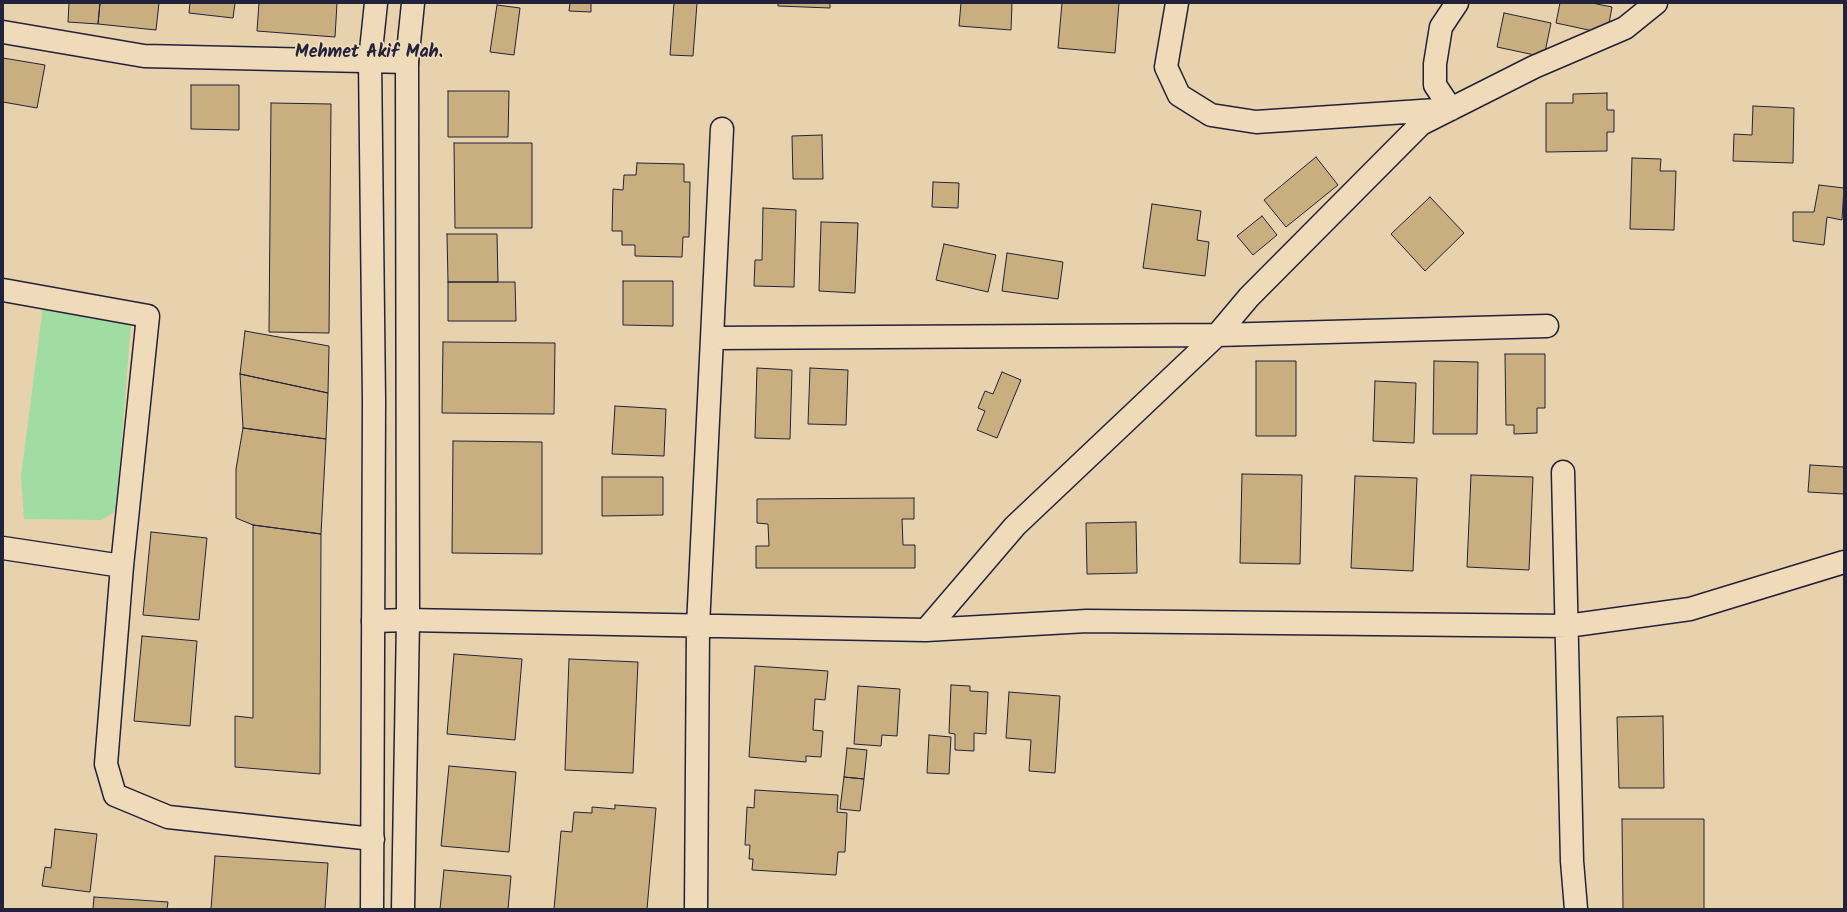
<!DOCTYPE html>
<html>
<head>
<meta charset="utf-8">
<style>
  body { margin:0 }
  #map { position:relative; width:1847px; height:912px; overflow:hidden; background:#e7d2ad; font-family:Kalam,sans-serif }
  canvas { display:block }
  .frame { position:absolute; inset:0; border:4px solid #22223b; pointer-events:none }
</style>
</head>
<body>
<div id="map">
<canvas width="1847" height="912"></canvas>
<div class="frame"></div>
</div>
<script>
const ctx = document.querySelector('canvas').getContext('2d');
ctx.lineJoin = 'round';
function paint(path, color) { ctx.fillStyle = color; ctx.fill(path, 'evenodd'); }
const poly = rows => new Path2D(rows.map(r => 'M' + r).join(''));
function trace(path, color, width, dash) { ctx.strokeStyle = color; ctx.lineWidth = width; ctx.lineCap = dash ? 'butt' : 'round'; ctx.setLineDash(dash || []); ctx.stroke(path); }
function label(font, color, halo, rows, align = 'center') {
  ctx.font = font + ' Kalam,sans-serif'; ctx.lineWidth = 4; ctx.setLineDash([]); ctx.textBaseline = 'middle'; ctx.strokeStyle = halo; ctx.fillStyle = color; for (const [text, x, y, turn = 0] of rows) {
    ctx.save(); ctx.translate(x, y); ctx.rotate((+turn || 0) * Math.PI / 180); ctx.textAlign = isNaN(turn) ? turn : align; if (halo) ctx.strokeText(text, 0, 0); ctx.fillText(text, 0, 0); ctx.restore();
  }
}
paint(poly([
  [44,299,132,311,116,511,102,520,24,519,21,476]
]), '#a1dca2');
const building = poly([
  [69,3,100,3,98,24,68,22,69,3],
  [100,3,159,3,156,30,98,24,100,3],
  [190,3,235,3,233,18,189,13,190,3],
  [259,3,337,3,335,37,257,31,259,3],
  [570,3,591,3,591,12,569,11,570,3],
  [674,3,697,3,693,56,670,55,674,3],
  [778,3,830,3,830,8,778,6,778,3],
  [961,3,1012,3,1011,30,959,26,961,3],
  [1062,3,1119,3,1115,53,1058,48,1062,3],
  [1560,3,1592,3,1612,7,1607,34,1556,23,1560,3],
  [497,5,520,8,514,55,490,52,497,5],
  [1504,13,1551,23,1544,57,1497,47,1504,13],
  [3,58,45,65,37,108,3,102,3,58],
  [191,85,239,85,239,130,191,129,191,85],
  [448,91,509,91,508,137,448,137,448,91],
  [1607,93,1607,110,1614,110,1614,132,1607,132,1607,151,1546,152,1546,103,1573,103,1573,94,1607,93],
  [271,103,331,104,329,333,269,332,271,103],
  [1753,106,1794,108,1793,163,1733,161,1734,134,1752,135,1753,106],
  [822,135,823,179,793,179,792,136,822,135],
  [454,143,532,143,532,228,455,228,454,143],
  [1316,157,1338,185,1286,227,1264,200,1316,157],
  [1632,158,1661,159,1660,171,1676,171,1674,230,1630,229,1632,158],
  [637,163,684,164,684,182,690,182,689,237,683,237,682,257,635,256,635,245,622,245,622,231,612,231,613,189,623,190,624,175,636,175,637,163],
  [933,182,959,183,958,208,932,207,933,182],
  [1819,185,1844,188,1842,220,1827,217,1824,245,1793,241,1793,212,1814,212,1819,185],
  [1430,197,1464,233,1425,271,1391,234,1430,197],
  [1152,204,1201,211,1197,240,1209,242,1205,276,1143,268,1152,204],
  [763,208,796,210,794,287,754,286,755,260,762,260,763,208],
  [1262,216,1277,235,1253,255,1237,236,1262,216],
  [821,222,858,223,855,293,819,291,821,222],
  [447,234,497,234,498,282,448,282,447,234],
  [944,244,996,255,988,292,936,280,944,244],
  [1007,253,1063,262,1058,299,1002,291,1007,253],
  [623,281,673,281,673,326,623,325,623,281],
  [448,282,515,282,516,321,448,321,448,282],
  [245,331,329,346,328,393,240,374,245,331],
  [443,342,555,343,554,414,442,413,443,342],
  [1505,354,1545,354,1545,408,1537,408,1537,433,1514,434,1514,425,1506,425,1505,354],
  [1256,361,1296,361,1296,436,1256,436,1256,361],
  [1434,361,1478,362,1477,434,1433,434,1434,361],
  [757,368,792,370,790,439,755,438,757,368],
  [810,368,848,370,846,425,808,424,810,368],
  [1002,372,1021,380,997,438,977,430,985,411,978,408,985,391,993,394,1002,372],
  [240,374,328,393,326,439,243,428,240,374],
  [1375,381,1416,383,1414,443,1373,441,1375,381],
  [615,406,666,409,664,456,612,454,615,406],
  [243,428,326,439,321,534,253,525,236,518,236,469,243,428],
  [453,441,542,442,542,554,452,553,453,441],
  [1810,465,1844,467,1844,494,1808,492,1810,465],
  [1242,474,1302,475,1300,564,1240,563,1242,474],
  [1471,475,1533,477,1529,570,1467,567,1471,475],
  [1355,476,1417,478,1413,571,1351,568,1355,476],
  [602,477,663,477,663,515,602,516,602,477],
  [914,498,914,519,902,519,903,545,915,545,915,568,756,568,756,546,769,546,768,524,757,523,757,499,914,498],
  [1136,522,1137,573,1087,574,1086,523,1136,522],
  [253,525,321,534,320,774,235,767,235,716,253,718,253,525],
  [151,532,207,538,199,620,143,615,151,532],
  [142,636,197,641,190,726,134,721,142,636],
  [454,654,522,659,515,740,447,734,454,654],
  [569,659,638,662,633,773,565,770,569,659],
  [755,666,828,671,825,700,815,699,813,730,823,731,821,757,806,756,806,762,749,757,755,666],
  [951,685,970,686,970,691,988,692,986,734,974,733,974,751,955,750,955,734,949,733,951,685],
  [858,686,900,689,897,736,882,735,881,746,854,744,858,686],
  [1009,692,1060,696,1055,773,1029,771,1031,740,1006,738,1009,692],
  [1663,716,1664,788,1619,788,1617,717,1663,716],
  [929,735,951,737,949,774,927,773,929,735],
  [847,748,867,750,864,779,844,777,847,748],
  [449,766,516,772,509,852,441,846,449,766],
  [844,777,864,779,860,811,840,809,844,777],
  [755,790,838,795,837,812,847,813,845,852,838,852,836,875,752,870,753,859,749,859,750,845,745,845,747,807,754,808,755,790],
  [615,805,656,808,647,909,554,909,561,831,572,832,574,812,592,813,592,807,615,809,615,805],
  [1622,819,1704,819,1704,909,1623,909,1622,819],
  [55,829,97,834,90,892,42,886,45,867,51,868,55,829],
  [215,856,328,863,325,909,211,909,215,856],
  [444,870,511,876,508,909,440,909,444,870],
  [94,897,168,902,167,909,93,909,94,897]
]);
paint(building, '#c9ae7f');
trace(building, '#22223b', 1);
const street = poly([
  [1177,3,1166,67,1179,95,1211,115,1256,122,1451,109,1435,85,1435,64,1441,27,1457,3],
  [3,32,144,56,407,62],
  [3,290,148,316,122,566,106,764,115,795,168,817,373,839],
  [712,338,722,129],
  [1563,472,1572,861,1576,909],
  [3,548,122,566],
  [373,621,408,620,926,630,1087,621,1567,626,1690,609,1844,562],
  [926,630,1015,526,1217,335,1249,297,1421,124,1534,67,1625,28,1656,3],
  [696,909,698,626,712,338,1217,335,1547,326]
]);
const secondary = poly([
  [372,909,374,401,370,60,376,3],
  [403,909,408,620,407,62,413,3]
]);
trace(street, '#22223b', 25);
trace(secondary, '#22223b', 25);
trace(street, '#efdbb9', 22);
trace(secondary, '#efdbb9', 22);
label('bold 18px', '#22223b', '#efdbb9', [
  ["Mehmet Akif Mah.",369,54]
]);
</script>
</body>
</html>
